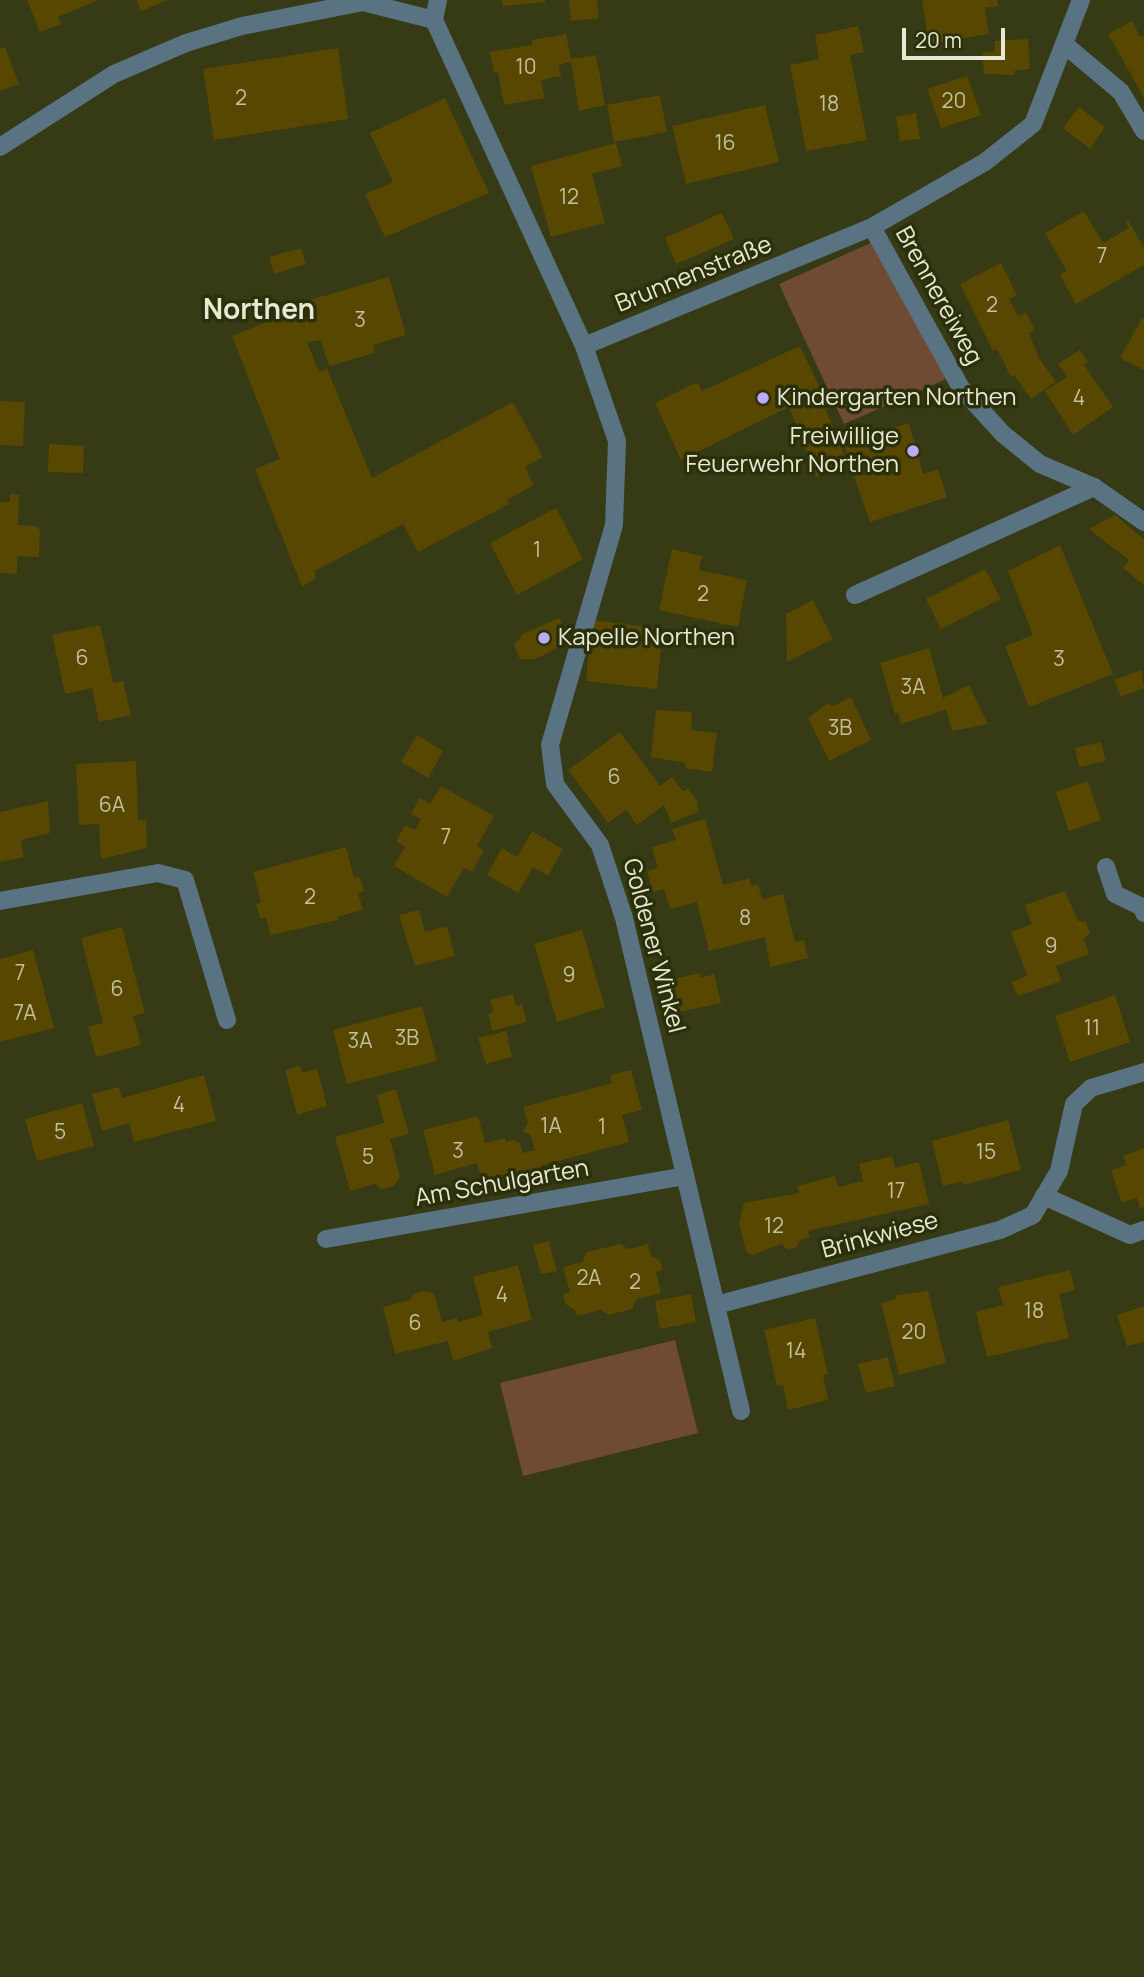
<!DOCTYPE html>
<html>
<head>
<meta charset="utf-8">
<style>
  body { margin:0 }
  #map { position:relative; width:1144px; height:1977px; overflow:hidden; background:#363b15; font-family:Manrope,sans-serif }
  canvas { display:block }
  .scale { position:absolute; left:902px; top:28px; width:103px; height:32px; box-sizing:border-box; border:4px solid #e6ead4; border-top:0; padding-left:9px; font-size:21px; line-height:24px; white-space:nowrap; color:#e6ead4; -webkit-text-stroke:5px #2c300a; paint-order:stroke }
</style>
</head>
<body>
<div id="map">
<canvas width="1144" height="1977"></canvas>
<div class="scale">20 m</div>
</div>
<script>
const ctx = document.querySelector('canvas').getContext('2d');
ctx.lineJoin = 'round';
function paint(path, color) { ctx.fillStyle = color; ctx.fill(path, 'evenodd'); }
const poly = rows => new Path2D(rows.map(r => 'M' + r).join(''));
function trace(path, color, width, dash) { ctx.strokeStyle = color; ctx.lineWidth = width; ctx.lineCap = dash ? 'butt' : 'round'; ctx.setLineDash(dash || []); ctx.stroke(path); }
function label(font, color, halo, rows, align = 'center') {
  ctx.font = font + ' Manrope,sans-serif'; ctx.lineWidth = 7; ctx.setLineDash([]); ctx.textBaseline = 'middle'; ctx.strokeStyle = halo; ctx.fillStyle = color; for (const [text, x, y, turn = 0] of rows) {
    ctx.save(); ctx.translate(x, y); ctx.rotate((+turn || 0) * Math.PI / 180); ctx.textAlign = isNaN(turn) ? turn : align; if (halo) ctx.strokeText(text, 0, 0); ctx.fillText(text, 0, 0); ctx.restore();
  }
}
paint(poly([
  [873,242,946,379,844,424,779,284],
  [675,1340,698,1433,523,1476,500,1383]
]), '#6f4b33');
paint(poly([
  [27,0,99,0,58,17,61,24,40,32],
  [136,0,168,0,141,11],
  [502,0,545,0,545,2,503,6],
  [569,0,597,0,599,18,571,21],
  [922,0,997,0,998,6,985,8,989,34,929,44],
  [1132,21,1140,37,1144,35,1144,98,1108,34],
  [858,26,864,52,850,55,867,140,806,151,790,65,819,59,815,35],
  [566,34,571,59,596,55,605,105,579,111,571,62,559,65,561,76,541,80,545,98,504,105,498,72,494,73,490,52,532,45,532,40],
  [1028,39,1030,69,1014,71,1014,75,984,74,982,53,995,51,995,41],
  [5,47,19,84,0,91,0,49],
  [338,48,348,119,214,140,203,69],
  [967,76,981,115,941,128,927,89],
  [660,95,667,132,614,142,607,105],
  [445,98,489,193,385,237,365,194,393,182,370,133],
  [765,105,779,162,686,184,672,126],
  [1079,107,1105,127,1090,149,1063,128],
  [916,113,920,139,900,141,896,117],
  [616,143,622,166,592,174,605,223,551,237,531,166],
  [1084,211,1103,243,1129,228,1126,222,1128,220,1144,248,1144,265,1076,304,1060,275,1067,271,1045,233],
  [722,213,734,239,676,264,665,238],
  [301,248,306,264,274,274,269,257],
  [1001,263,1017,295,1009,299,1018,316,1026,313,1035,330,1029,333,1039,358,1056,382,1031,399,1014,375,1011,377,997,349,993,351,960,284],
  [389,277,406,335,373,345,375,353,329,366,321,340,307,342,319,372,327,369,372,478,513,402,543,457,525,467,534,485,507,500,509,504,418,552,403,524,315,571,316,578,302,587,255,469,280,459,232,336,284,315,313,310,310,300],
  [1142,318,1144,319,1144,370,1120,358],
  [800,346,822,392,819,393,848,464,816,477,789,407,681,460,655,403,693,384,698,383,702,391],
  [1080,350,1088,362,1084,365,1113,407,1073,435,1045,391,1067,377,1058,364],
  [0,401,25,402,23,446,0,445],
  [909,423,923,474,938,470,947,497,870,522,843,444],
  [49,444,84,446,83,473,48,472],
  [10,494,19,495,18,525,36,526,40,530,39,557,17,556,17,574,0,573,0,502,10,502],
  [556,508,583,559,517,595,490,543],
  [1115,515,1144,539,1144,585,1123,568,1129,560,1089,529],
  [1060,545,1113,674,1029,707,1005,646,1033,635,1008,571],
  [672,549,702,556,699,570,747,580,738,627,659,610],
  [985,569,1001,599,941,629,926,599],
  [813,600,833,639,787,662,786,614],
  [559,618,570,642,535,659,520,659,514,645,523,634],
  [592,620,663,629,657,689,586,681],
  [100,625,113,683,123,681,131,715,99,722,92,688,65,694,52,635],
  [929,648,943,698,969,685,988,724,952,731,946,710,901,724,898,713,895,714,880,663],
  [1141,670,1144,688,1121,697,1114,680],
  [851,697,871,740,829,761,808,718,828,703,834,706],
  [656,710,692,712,691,730,717,733,712,772,685,768,686,763,651,757],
  [620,732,660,786,672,777,683,791,688,789,697,800,698,812,671,823,664,805,637,825,626,810,608,823,568,770],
  [417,735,443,751,428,778,401,762],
  [1101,742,1106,761,1079,767,1075,748],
  [136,761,138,820,146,820,147,848,101,859,99,824,79,825,76,764],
  [1088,781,1101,820,1069,831,1056,792],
  [441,786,494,816,477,846,484,850,472,872,464,868,447,897,394,866,405,847,396,841,405,825,415,830,421,819,411,814,420,798,430,804],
  [48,801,50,833,21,840,24,857,0,862,0,812],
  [705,819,723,885,749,878,751,886,758,884,762,899,783,894,795,942,804,940,808,958,770,967,765,937,709,951,697,902,670,909,664,889,653,892,647,871,658,868,652,847,676,840,672,829],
  [532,831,563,849,548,876,533,867,518,893,487,875,502,848,517,857],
  [346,847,354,878,360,877,364,891,358,893,363,910,337,917,338,920,270,935,266,917,260,919,256,904,261,902,253,872],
  [1065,891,1078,921,1086,922,1090,933,1084,939,1089,954,1056,966,1061,981,1018,996,1011,982,1027,976,1011,932,1032,924,1025,905],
  [419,910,425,932,447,926,455,956,415,966,399,915],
  [122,927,145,1013,133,1016,141,1045,96,1057,88,1027,103,1023,81,938],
  [582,930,605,1007,557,1022,534,944],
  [33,950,54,1028,0,1042,0,959],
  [700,973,701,978,714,974,721,1003,670,1014,662,982],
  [513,994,516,1006,522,1004,527,1022,492,1031,488,1014,493,1012,490,1000],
  [1115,995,1130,1042,1070,1062,1055,1016],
  [422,1006,437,1061,347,1084,333,1030],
  [506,1031,512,1057,486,1064,478,1038],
  [300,1066,302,1073,317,1069,327,1106,297,1115,285,1070],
  [631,1070,642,1110,622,1115,629,1142,540,1166,543,1176,485,1191,477,1163,435,1175,423,1130,478,1116,485,1143,505,1138,506,1142,514,1140,520,1143,522,1153,535,1150,531,1136,523,1131,528,1123,523,1107,612,1083,610,1075],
  [204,1075,216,1121,134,1142,129,1123,102,1131,92,1094,119,1087,122,1098],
  [396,1089,409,1134,390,1139,400,1177,394,1186,381,1189,375,1184,350,1191,335,1137,384,1123,377,1095],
  [82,1103,94,1146,37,1161,25,1119],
  [1008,1120,1021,1170,963,1185,963,1181,943,1186,932,1141],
  [1144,1148,1144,1207,1140,1208,1137,1198,1122,1203,1111,1170,1126,1165,1123,1156],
  [892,1156,895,1168,919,1162,929,1204,808,1231,810,1237,800,1240,797,1247,788,1250,782,1244,752,1255,746,1251,739,1223,744,1203,799,1193,797,1186,835,1176,838,1187,863,1181,859,1164],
  [549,1241,557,1271,541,1274,533,1245],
  [620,1244,629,1249,648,1244,651,1256,660,1261,663,1270,656,1272,661,1293,637,1299,632,1309,609,1315,600,1310,577,1316,575,1310,565,1304,563,1294,570,1292,563,1267,582,1262,587,1252],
  [518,1265,532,1320,488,1332,492,1348,453,1361,448,1341,395,1354,383,1307,410,1300,413,1294,424,1291,434,1293,442,1322,457,1318,458,1322,483,1315,473,1277],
  [1070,1270,1075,1290,1059,1294,1069,1338,987,1357,976,1312,1003,1305,998,1287],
  [928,1291,946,1363,899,1375,881,1303,895,1299,897,1295],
  [691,1294,696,1322,660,1329,655,1301],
  [1144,1306,1144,1342,1127,1346,1117,1315],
  [815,1318,828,1374,823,1375,828,1400,788,1410,783,1385,777,1386,764,1330],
  [888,1357,895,1386,866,1393,858,1364]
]), '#574700');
trace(poly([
  [1064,44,1121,92,1144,131],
  [855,595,1094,487],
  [1106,867,1115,894,1142,907,1144,913],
  [1044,1196,1130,1235,1144,1230]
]), '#5a7382', 18);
trace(poly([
  [438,0,434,20,584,346,872,227,985,162,1033,124,1081,0],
  [0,147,114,74,186,43,242,26,363,2,434,20],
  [872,227,961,388,1003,434,1040,464,1094,487,1144,522],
  [584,346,617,441,614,525,550,745,555,784,600,845,624,918,741,1411],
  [0,901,158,873,185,880,227,1020],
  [326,1239,685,1176],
  [716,1305,1000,1230,1033,1215,1059,1171,1074,1104,1091,1088,1144,1072]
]), '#5a7382', 18);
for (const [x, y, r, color] of [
  [763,398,7,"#bcaaf6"],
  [913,451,7,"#bcaaf6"],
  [544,638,7,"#bcaaf6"]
]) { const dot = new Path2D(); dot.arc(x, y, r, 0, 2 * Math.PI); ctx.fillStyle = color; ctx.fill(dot); trace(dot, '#2c300a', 2.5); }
label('21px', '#c2c19f', null, [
  ["10",526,68],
  ["2",241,99],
  ["20",954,102],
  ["18",829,105],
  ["16",725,144],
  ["12",569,198],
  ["7",1102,257],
  ["2",992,306],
  ["3",360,321],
  ["4",1079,399],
  ["1",537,551],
  ["2",703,595],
  ["6",82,659],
  ["3",1059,660],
  ["3A",913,688],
  ["3B",840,729],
  ["6",614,778],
  ["6A",112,806],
  ["7",446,838],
  ["2",310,898],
  ["8",745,919],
  ["9",1051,947],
  ["7",20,974],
  ["9",569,976],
  ["6",117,990],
  ["7A",25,1014],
  ["11",1092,1029],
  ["3B",407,1039],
  ["3A",360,1042],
  ["4",179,1106],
  ["1A",551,1127],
  ["1",602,1128],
  ["5",60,1133],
  ["3",458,1152],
  ["15",986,1153],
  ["5",368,1158],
  ["17",896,1192],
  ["12",774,1227],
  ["2A",589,1279],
  ["2",635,1283],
  ["4",502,1296],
  ["18",1034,1312],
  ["6",415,1324],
  ["20",914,1333],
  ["14",796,1352]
]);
label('24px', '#e6ead4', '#2c300a', [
  ["Brunnenstraße",694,275,-22],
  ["Brennereiweg",938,296,61],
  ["Goldener Winkel",653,946,75],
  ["Am Schulgarten",502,1184,-10],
  ["Brinkwiese",880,1236,-15]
]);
label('24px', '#e6ead4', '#2c300a', [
  ["Kindergarten Northen",777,398],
  ["Freiwillige",899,437,"right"],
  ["Feuerwehr Northen",899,465,"right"],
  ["Kapelle Northen",558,638]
], 'left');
label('bold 28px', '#e6ead4', '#2c300a', [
  ["Northen",259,311]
]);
</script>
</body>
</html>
